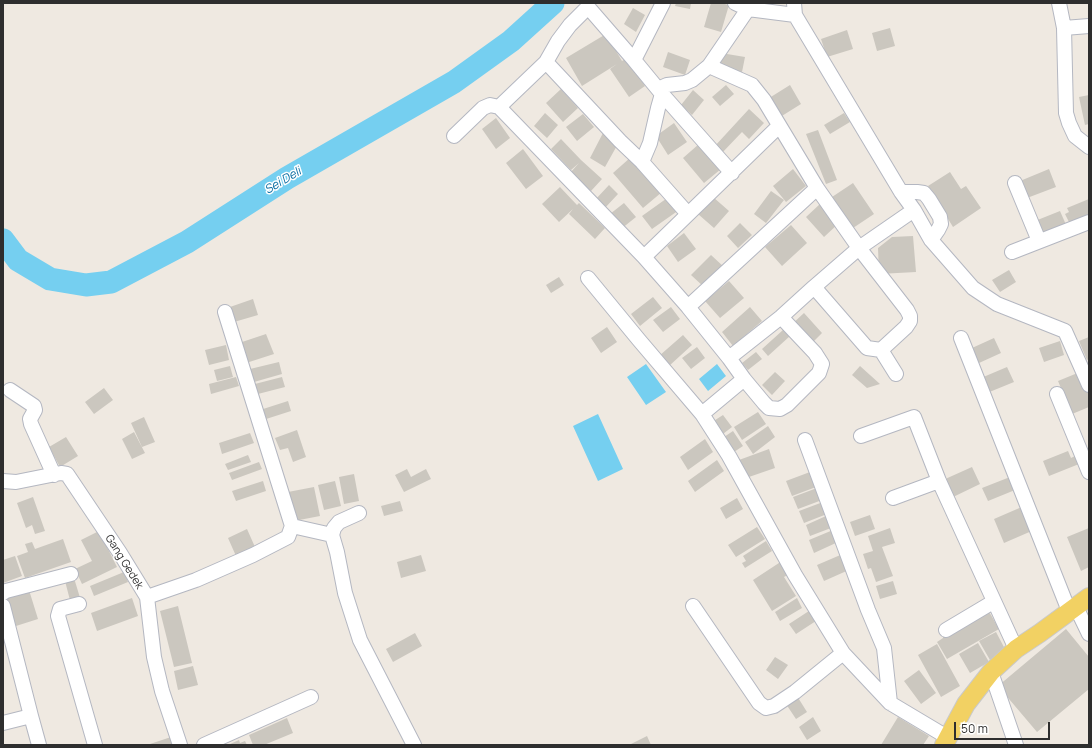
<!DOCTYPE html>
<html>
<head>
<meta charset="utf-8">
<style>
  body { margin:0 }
  #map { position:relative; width:1092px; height:748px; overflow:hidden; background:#efe9e1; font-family:Manrope,sans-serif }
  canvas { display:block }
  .frame { position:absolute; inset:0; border:4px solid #2e2e2e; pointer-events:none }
  .scale { position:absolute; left:954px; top:722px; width:96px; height:18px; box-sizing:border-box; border:2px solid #2e2e2e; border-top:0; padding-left:5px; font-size:12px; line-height:14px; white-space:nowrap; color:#2e2e2e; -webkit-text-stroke:3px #fff; paint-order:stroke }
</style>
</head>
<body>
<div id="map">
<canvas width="1092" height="748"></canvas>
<div class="frame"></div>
<div class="scale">50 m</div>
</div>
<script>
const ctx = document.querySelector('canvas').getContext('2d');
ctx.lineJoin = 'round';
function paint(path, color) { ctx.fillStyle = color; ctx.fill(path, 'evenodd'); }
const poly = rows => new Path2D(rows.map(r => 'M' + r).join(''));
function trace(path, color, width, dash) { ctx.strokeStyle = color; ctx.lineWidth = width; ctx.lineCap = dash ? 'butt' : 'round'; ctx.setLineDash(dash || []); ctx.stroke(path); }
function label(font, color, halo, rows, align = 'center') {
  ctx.font = font + ' Manrope,sans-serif'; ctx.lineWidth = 3; ctx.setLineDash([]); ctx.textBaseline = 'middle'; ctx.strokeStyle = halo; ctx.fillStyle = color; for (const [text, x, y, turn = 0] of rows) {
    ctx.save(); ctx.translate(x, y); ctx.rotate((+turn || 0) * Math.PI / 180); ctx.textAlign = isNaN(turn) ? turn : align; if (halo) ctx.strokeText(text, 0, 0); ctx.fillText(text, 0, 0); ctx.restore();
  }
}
paint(poly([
  [646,364,666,392,646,405,627,377],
  [717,364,726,376,708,391,699,379],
  [598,414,623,469,598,481,573,426]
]), '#75cff0');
trace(poly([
  [3,240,18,260,50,279,86,285,111,282,187,242,287,178,454,82,511,41,553,3]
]), '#75cff0', 23);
paint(poly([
  [676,3,691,3,690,9,675,6],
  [711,3,721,3,729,5,721,32,704,27],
  [633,8,645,15,636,32,624,24],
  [890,28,895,46,877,51,872,33],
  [847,30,853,49,827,57,821,39],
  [606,34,622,61,627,58,645,86,629,97,610,69,617,64,582,86,566,58],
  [668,52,690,60,685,75,663,67],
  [721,53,745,57,742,72,718,68],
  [726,85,734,94,720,106,712,97],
  [790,85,801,104,777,119,766,100],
  [561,89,578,108,563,122,546,103],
  [693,90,704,100,692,115,681,105],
  [1089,95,1089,124,1085,125,1079,97],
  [749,109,764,123,749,139,742,132,721,154,714,147],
  [545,113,558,125,547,138,534,126],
  [844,113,850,122,830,134,824,125],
  [583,114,594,127,577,141,566,127],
  [496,118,510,138,496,149,482,129],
  [674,123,687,142,668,155,656,136],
  [818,130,837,180,826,184,806,134],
  [603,133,619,142,605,167,590,158],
  [561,139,581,160,602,179,591,191,570,173,579,163,571,170,551,149],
  [699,144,721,169,704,183,683,158],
  [523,149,543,176,526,189,506,163],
  [631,157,662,192,643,208,613,173],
  [793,169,806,186,786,202,773,186],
  [1049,169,1056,187,1027,198,1020,181],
  [950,172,961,189,966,186,981,208,953,227,928,186],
  [853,183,874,214,853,228,832,197],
  [609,185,618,194,604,209,595,200],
  [560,187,577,205,579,203,605,228,595,239,569,214,573,209,559,222,542,204],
  [771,191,784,200,766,223,754,214],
  [670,196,679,210,652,229,642,216],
  [713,197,729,211,714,228,698,214],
  [1089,199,1089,219,1071,226,1065,214,1069,212,1067,208],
  [624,203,636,217,621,229,610,214],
  [820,204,838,224,824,237,806,217],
  [1060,211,1067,227,1042,237,1035,221],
  [740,223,752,235,738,248,727,236],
  [791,225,807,243,782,266,765,247],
  [684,233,696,249,678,262,667,246],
  [913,236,916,272,879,274,878,248,892,237],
  [711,255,724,267,704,287,691,275],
  [1009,270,1016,282,1000,292,992,280],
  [559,277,564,285,551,293,546,285],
  [729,281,744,298,720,318,705,301],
  [653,297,662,308,640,326,631,314],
  [253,299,258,315,234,322,230,307],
  [671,307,680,319,663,332,653,320],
  [750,307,762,321,733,346,722,332],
  [804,313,822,333,810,345,791,325],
  [607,327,617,342,601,353,591,338],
  [783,330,790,336,768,356,762,349],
  [266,334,274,354,243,364,239,343],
  [683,335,692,345,669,366,659,356],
  [1089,337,1089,359,1087,360,1079,341],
  [994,338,1001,353,979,363,972,348],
  [1060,341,1064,355,1044,362,1039,348],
  [226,345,229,360,209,365,205,350],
  [697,347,705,358,691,369,682,358],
  [756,352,762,359,748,370,742,363],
  [279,362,282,374,254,382,250,369],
  [230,366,233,377,217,381,214,370],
  [860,366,880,384,867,388,852,375],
  [1007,367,1014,382,987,393,981,378],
  [775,372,785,381,772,395,762,385],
  [1080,372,1089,394,1089,407,1072,414,1058,381],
  [236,377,239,386,211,394,209,384],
  [282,377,285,387,254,395,251,385],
  [104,388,113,400,94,414,85,402],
  [288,401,291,411,263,420,260,410],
  [758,412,766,424,742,440,734,427],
  [723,415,732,427,719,437,709,424],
  [144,417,155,442,142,447,131,423],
  [768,426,775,437,753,454,745,442],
  [297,430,306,457,293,462,288,448,280,450,275,438],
  [733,431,743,446,731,454,721,439],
  [134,432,145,453,132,459,122,439],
  [250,433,254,443,222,454,219,443],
  [66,437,78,456,60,467,49,447],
  [705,439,713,452,688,470,680,457],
  [769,449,775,468,746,478,739,460],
  [1068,451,1071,458,1075,456,1079,464,1049,476,1043,461],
  [248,455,251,462,228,470,225,464],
  [717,460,724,471,695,492,688,481],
  [259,462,262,469,232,480,229,473],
  [972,467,980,484,951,498,943,480],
  [407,469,411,477,426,469,431,479,404,492,395,475],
  [810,472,816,487,792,496,786,481],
  [354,474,359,501,344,504,339,477],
  [1010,477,1015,490,988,501,982,488],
  [263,481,266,491,236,501,232,491],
  [335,481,341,506,324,510,318,485],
  [314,487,320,516,294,521,288,492],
  [817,488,822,500,798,509,793,497],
  [33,497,45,531,35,534,32,525,26,528,17,503],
  [737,498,743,509,726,519,720,508],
  [400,501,403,511,384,516,381,506],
  [823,502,827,514,804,523,799,511],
  [1024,506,1034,530,1004,543,994,519],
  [870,515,875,529,855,536,850,522],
  [826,516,831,528,810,536,806,525],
  [757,527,765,539,736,557,728,545],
  [890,528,895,543,882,547,893,576,876,582,871,568,868,569,863,554,873,551,868,536],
  [1089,528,1089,567,1081,571,1067,537],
  [247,529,255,547,236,556,228,538],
  [833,530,838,542,814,553,809,540],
  [99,531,117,567,82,584,75,569,92,561,81,540],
  [63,539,71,562,25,578,17,556,28,552,25,544,32,542,35,549],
  [766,541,772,551,745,568,742,563,746,561,743,556],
  [845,553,851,569,824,581,817,565],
  [421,555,426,571,401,578,397,562],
  [15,556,22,576,3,583,3,560],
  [782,561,789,574,784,577,796,596,772,611,753,580],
  [124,572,128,582,94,596,90,586],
  [74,578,81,601,71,604,65,581],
  [893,581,897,594,880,599,876,586],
  [29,590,38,619,16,626,7,597],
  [132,598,138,616,97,631,91,613],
  [797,598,802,608,780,621,775,612],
  [178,606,192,663,174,667,160,611],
  [812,609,819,619,796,634,789,624],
  [988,610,999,629,947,659,937,642,943,638,943,636],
  [1066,629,1089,657,1089,689,1037,732,998,686],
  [996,632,1006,651,990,660,979,641],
  [415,633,422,646,393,662,386,649],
  [978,643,989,662,970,673,959,654],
  [937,644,960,686,941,697,918,655],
  [775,657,788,665,778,679,766,670],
  [193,666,198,685,178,690,174,671],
  [919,670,936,693,921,704,904,681],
  [797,696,807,712,796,719,786,704],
  [813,717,821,731,807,740,799,727],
  [898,717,929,736,923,745,881,745],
  [287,718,293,733,264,745,253,745,249,735],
  [174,736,178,745,147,745],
  [647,736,651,745,629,745],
  [239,740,240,743,245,741,247,745,228,745]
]), '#cbc7bf');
const minor = poly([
  [735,3,748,9,795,15],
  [794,3,795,15,901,192,914,210,931,240,973,288,997,304,1065,331,1089,385],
  [1059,3,1064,28,1066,113,1069,123,1075,136,1089,147],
  [1064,28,1089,26],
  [634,60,662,94,732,173],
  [546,62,620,141,642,162,688,214],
  [709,66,752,85,764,100,817,188,859,248,907,310,910,316,910,321,906,327,881,350,867,348,814,287],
  [658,89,667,85,685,83,692,80,709,66,748,9],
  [499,107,546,62,558,41,570,25,588,7,634,60,663,3],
  [779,126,644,257,688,307,729,358,781,317,814,287,859,248,914,210],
  [454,136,483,108,490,105,499,107,644,257],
  [642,162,650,143,658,108,662,94],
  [1015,183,1039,241],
  [901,192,917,192,924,193,929,199,940,217,941,224,938,230,931,240],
  [1012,252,1089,222],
  [588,278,639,340,702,414,729,456,795,575,843,653,890,703,947,737],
  [688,307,817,188],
  [961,338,1069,611],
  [881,350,896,374],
  [729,358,744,379,764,403,769,408,780,409,787,405,819,373,822,364,815,353,781,317],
  [10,390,34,406,35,410,30,419,31,424,54,475],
  [1057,394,1089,472],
  [702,414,744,379],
  [861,436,914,417,939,481,1016,649],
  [805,440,868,610,884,648,890,703],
  [3,481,16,482,61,473,67,474,120,553,147,597,154,657,162,691,180,745],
  [893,498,939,481],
  [292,526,332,535,337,552,345,593,360,640,414,745],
  [332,535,334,528,339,522,359,513],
  [3,593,6,591,71,574],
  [147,597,196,580,253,555,288,537,292,526,225,312],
  [79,604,60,609,58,616,95,745],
  [3,606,31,716,39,745],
  [693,606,759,703,766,708,774,706,795,692,843,653],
  [1076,607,1089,634],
  [946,630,993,602],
  [991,672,1016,745],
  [3,723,31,716],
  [204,745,311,697]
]);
const major = poly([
  [944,745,966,704,991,672,1016,649,1040,633,1089,597]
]);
trace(minor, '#b4b7c1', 16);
trace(major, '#c9c9c9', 20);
trace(minor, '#fff', 14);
trace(major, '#f2d163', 18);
label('11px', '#2e2e2e', '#fff', [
  ["Gang Gedek",124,562,58]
]);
label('italic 12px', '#0d6fa3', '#fff', [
  ["Sei Deli",283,181,-31]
]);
</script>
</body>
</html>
